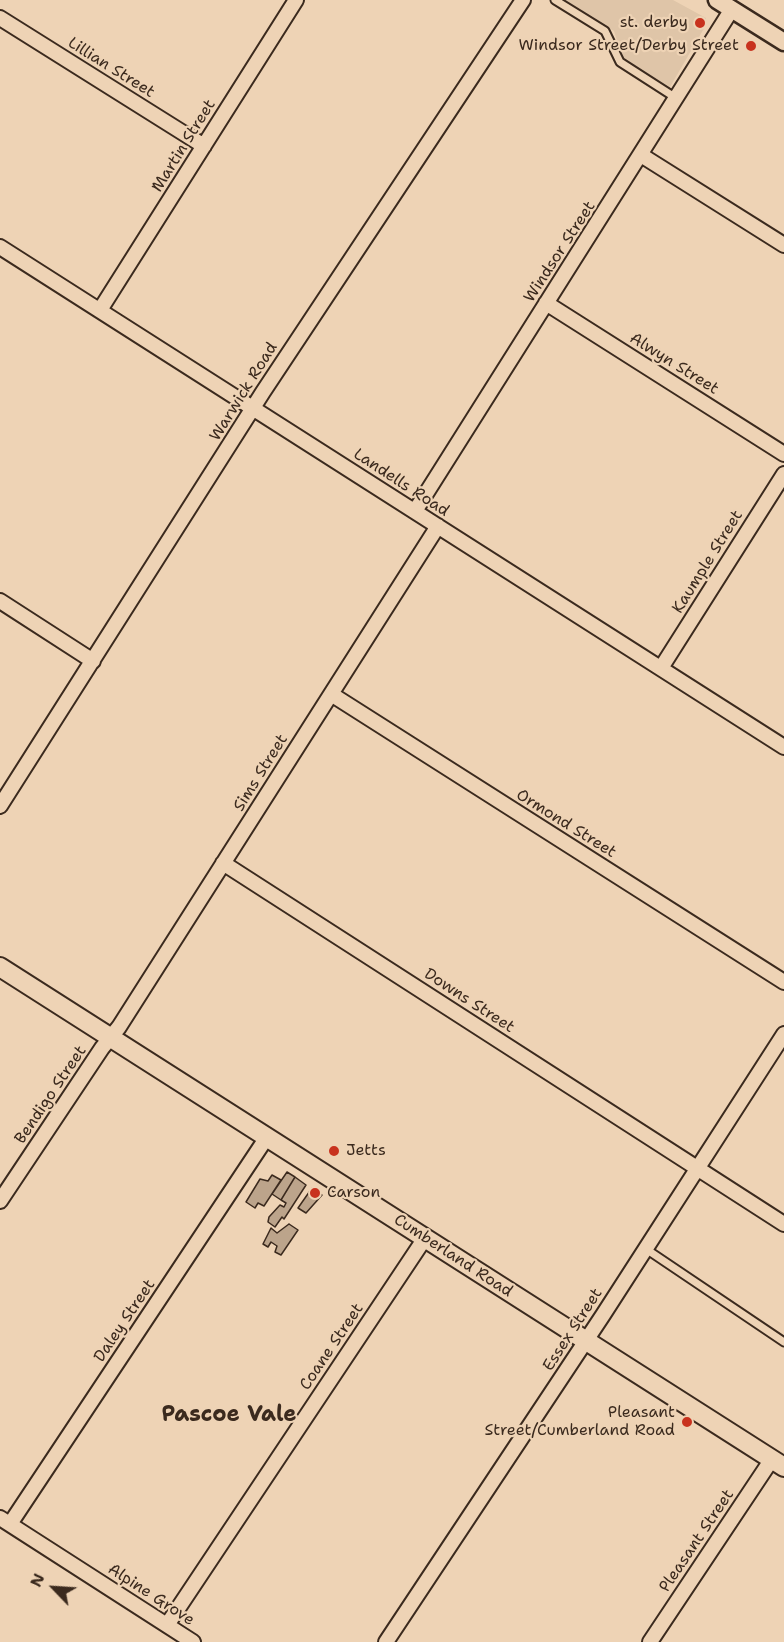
<!DOCTYPE html>
<html>
<head>
<meta charset="utf-8">
<style>
  body { margin:0 }
  #map { position:relative; width:784px; height:1642px; overflow:hidden; background:#eed3b5; font-family:"Shantell Sans",sans-serif }
  canvas { display:block }
  .north { position:absolute; left:24px; top:1558px; width:60px; height:60px; -webkit-text-stroke:4px #eed3b5; paint-order:stroke; rotate:295deg; font-size:16px; font-weight:700; line-height:24px; text-align:center; color:#3b2a1e }
  .north::after { content:''; display:block; margin:auto; width:21px; height:27px; background:#3b2a1e; clip-path:polygon(50% 0,100% 100%,50% 72%,0 100%) }
</style>
</head>
<body>
<div id="map">
<canvas width="784" height="1642"></canvas>
<div class="north">N</div>
</div>
<script>
const ctx = document.querySelector('canvas').getContext('2d');
ctx.lineJoin = 'round';
function paint(path, color) { ctx.fillStyle = color; ctx.fill(path, 'evenodd'); }
const poly = rows => new Path2D(rows.map(r => 'M' + r).join(''));
function trace(path, color, width, dash) { ctx.strokeStyle = color; ctx.lineWidth = width; ctx.lineCap = dash ? 'butt' : 'round'; ctx.setLineDash(dash || []); ctx.stroke(path); }
function label(font, color, halo, rows, align = 'center') {
  ctx.font = font + ' "Shantell Sans",sans-serif'; ctx.lineWidth = 4.5; ctx.setLineDash([]); ctx.textBaseline = 'middle'; ctx.strokeStyle = halo; ctx.fillStyle = color; for (const [text, x, y, turn = 0] of rows) {
    ctx.save(); ctx.translate(x, y); ctx.rotate((+turn || 0) * Math.PI / 180); ctx.textAlign = isNaN(turn) ? turn : align; if (halo) ctx.strokeText(text, 0, 0); ctx.fillText(text, 0, 0); ctx.restore();
  }
}
paint(poly([
  [561,0,673,0,706,18,706,25,670,87,623,59,614,31]
]), '#dfc5a8');
const building = poly([
  [287,1172,295,1177,281,1200,272,1194,287,1172],
  [272,1175,281,1180,264,1206,258,1203,255,1208,246,1202,260,1179,268,1181,272,1175],
  [295,1177,306,1185,284,1219,282,1217,275,1227,268,1222,269,1217,280,1205,284,1207,286,1203,281,1200,295,1177],
  [312,1188,322,1195,306,1213,298,1208,312,1188],
  [289,1224,298,1230,281,1255,275,1252,277,1246,271,1242,268,1247,263,1244,271,1228,277,1233,289,1224]
]);
paint(building, '#bca48b');
trace(building, '#3b2a1e', 1.5);
const service = poly([
  [555,0,605,31,620,62,676,98],
  [646,1249,784,1342]
]);
const minor = poly([
  [0,18,204,146],
  [641,155,784,245],
  [0,247,784,747],
  [546,303,784,454],
  [100,310,296,0],
  [415,511,732,9],
  [0,601,93,661],
  [661,668,784,474],
  [331,694,784,982],
  [0,806,263,392,523,0],
  [223,863,784,1224],
  [0,1201,102,1048,119,1027,438,526],
  [0,1518,193,1642],
  [10,1524,267,1137],
  [167,1625,425,1238],
  [386,1642,603,1315,784,1034],
  [650,1642,772,1459]
]);
const tertiary = poly([
  [717,0,784,42]
]);
const secondary = poly([
  [0,967,784,1467]
]);
trace(service, '#3b2a1e', 11);
trace(minor, '#3b2a1e', 18);
trace(tertiary, '#3b2a1e', 21);
trace(secondary, '#3b2a1e', 22);
trace(service, '#eed3b5', 7);
trace(minor, '#eed3b5', 14);
trace(tertiary, '#eed3b5', 16);
trace(secondary, '#eed3b5', 18);
for (const [x, y, r, color] of [
  [700,23,6,"#c8321e"],
  [751,46,6,"#c8321e"],
  [334,1151,6,"#c8321e"],
  [315,1193,6,"#c8321e"],
  [687,1422,6,"#c8321e"]
]) { const dot = new Path2D(); dot.arc(x, y, r, 0, 2 * Math.PI); ctx.fillStyle = color; ctx.fill(dot); trace(dot, '#eed3b5', 2); }
label('16px', '#3b2a1e', '#eed3b5', [
  ["st. derby",688,23],
  ["Windsor Street/Derby Street",739,46],
  ["Jetts",346,1151,"left"],
  ["Carson",327,1193,"left"],
  ["Pleasant",675,1413],
  ["Street/Cumberland Road",675,1431]
], 'right');
label('16px', '#3b2a1e', '#eed3b5', [
  ["Lillian Street",111,68,32],
  ["Martin Street",184,146,-58],
  ["Windsor Street",560,252,-57],
  ["Alwyn Street",674,364,32],
  ["Warwick Road",244,392,-58],
  ["Landells Road",401,483,33],
  ["Kaumple Street",708,562,-58],
  ["Sims Street",261,773,-58],
  ["Ormond Street",566,824,32],
  ["Downs Street",469,1001,33],
  ["Bendigo Street",51,1095,-56],
  ["Cumberland Road",453,1256,33],
  ["Daley Street",125,1321,-56],
  ["Essex Street",573,1330,-57],
  ["Coane Street",332,1347,-56],
  ["Pleasant Street",697,1541,-56],
  ["Alpine Grove",151,1595,33]
]);
label('bold 22px', '#3b2a1e', '#eed3b5', [
  ["Pascoe Vale",229,1415]
]);
</script>
</body>
</html>
